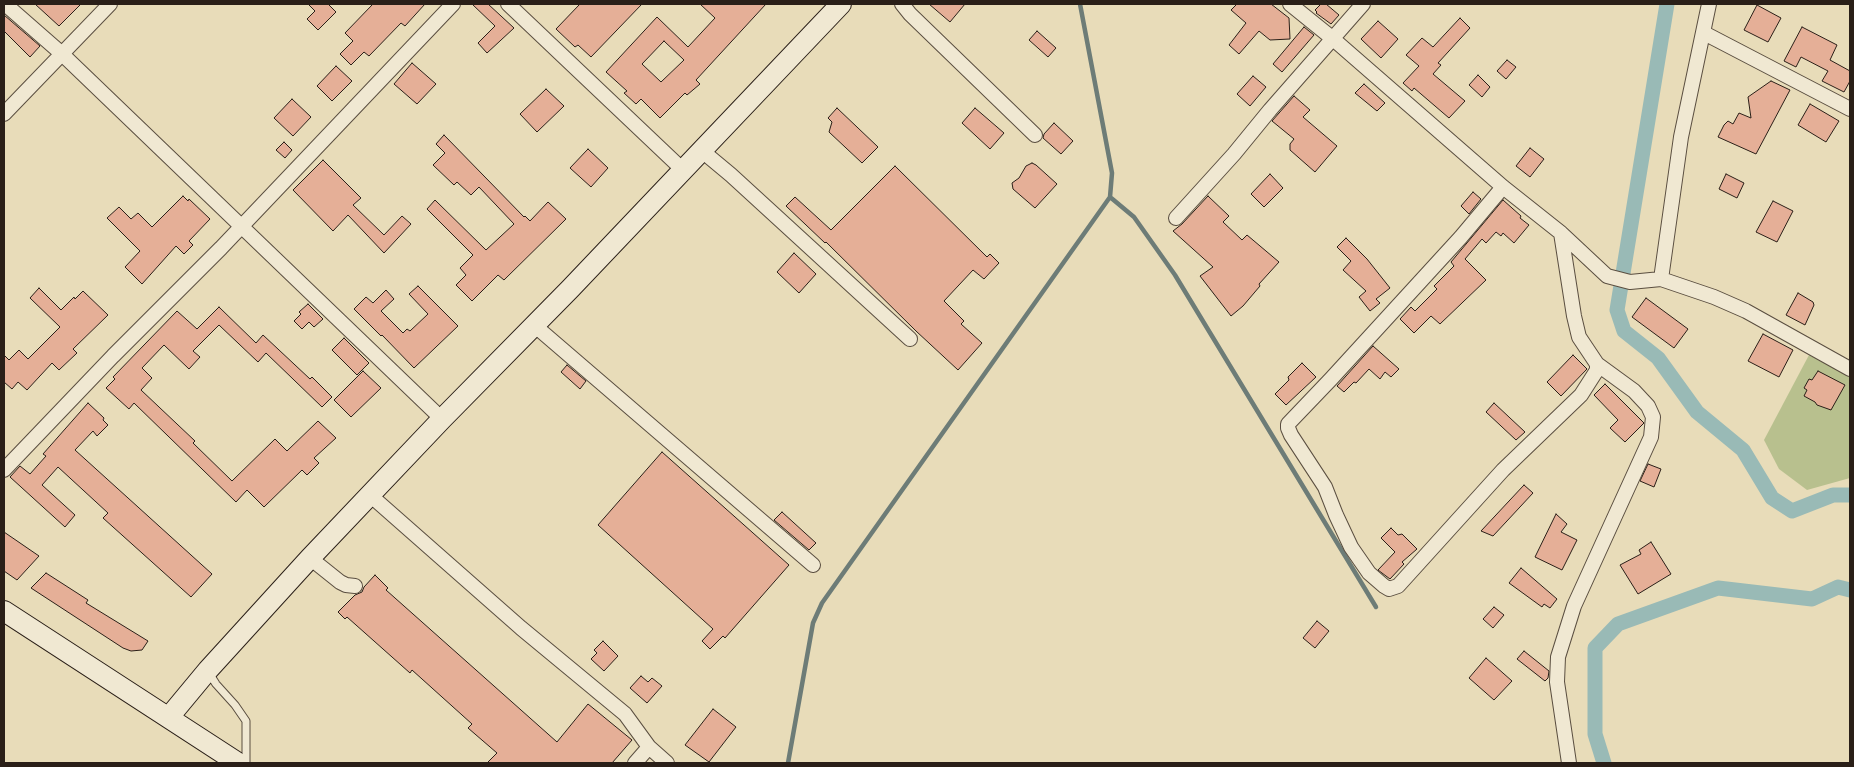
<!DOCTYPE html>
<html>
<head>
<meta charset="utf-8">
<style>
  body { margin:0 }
  #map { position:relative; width:1854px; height:767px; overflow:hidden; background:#e8dcb9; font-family:"EB Garamond",serif }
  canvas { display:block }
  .frame { position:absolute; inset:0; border:5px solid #2a1f18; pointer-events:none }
</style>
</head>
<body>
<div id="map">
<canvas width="1854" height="767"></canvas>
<div class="frame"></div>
</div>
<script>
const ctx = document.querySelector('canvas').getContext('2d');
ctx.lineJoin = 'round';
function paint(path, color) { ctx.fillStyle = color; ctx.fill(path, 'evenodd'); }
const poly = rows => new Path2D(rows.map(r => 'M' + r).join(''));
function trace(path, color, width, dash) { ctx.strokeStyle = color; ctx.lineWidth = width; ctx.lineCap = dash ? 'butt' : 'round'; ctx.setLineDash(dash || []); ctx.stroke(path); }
paint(poly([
  [1809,355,1850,377,1850,478,1807,490,1779,469,1764,440]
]), '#b8c08e');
trace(poly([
  [1110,197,1134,217,1175,275,1376,607],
  [788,763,813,623,822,603,1110,197,1112,173,1080,4]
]), '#6d7c77', 4.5);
trace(poly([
  [1667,4,1617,310,1624,331,1658,358,1697,412,1743,450,1772,498,1792,511,1833,495,1850,495],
  [1604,763,1595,734,1595,648,1618,624,1718,588,1812,599,1838,587,1850,590]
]), '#99bab6', 15);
const building = poly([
  [35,4,81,4,59,26,35,4],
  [308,4,328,4,336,12,318,30,307,19,315,11,308,4],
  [373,4,425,4,405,26,401,23,369,56,364,52,351,65,340,54,353,41,345,33,373,4],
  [472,4,488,4,514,28,487,53,478,43,495,26,472,4],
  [580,4,642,4,591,57,578,45,575,47,556,29,580,4],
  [700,4,766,4,696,80,700,84,687,95,685,93,660,118,641,99,636,104,624,93,627,91,606,72,657,17,688,47,715,18,700,4],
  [664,41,684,60,661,82,642,64,664,41],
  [929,4,965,4,950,22,929,4],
  [1237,4,1271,4,1289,18,1290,39,1270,40,1259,31,1239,54,1229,45,1246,23,1231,10,1237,4],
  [1321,4,1326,4,1339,15,1331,24,1316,13,1317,12,1315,10,1321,4],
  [1757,5,1781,18,1768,42,1744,30,1757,5],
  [4,15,40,46,30,57,4,31,4,15],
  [1460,18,1470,28,1438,63,1441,65,1433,74,1465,101,1449,118,1414,88,1412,91,1403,83,1419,66,1406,55,1422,38,1433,47,1460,18],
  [1378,21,1398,39,1381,58,1361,39,1378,21],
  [1304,27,1314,35,1282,72,1273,64,1304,27],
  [1802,27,1837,45,1830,60,1850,71,1850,81,1844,92,1822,81,1828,71,1801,57,1796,67,1784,61,1802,27],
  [1037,31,1056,48,1048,57,1029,40,1037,31],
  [1507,60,1516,67,1506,79,1497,71,1507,60],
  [412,63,436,84,417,104,394,84,412,63],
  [336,66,352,81,332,101,317,86,336,66],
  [1478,75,1490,87,1482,97,1469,85,1478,75],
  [1253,76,1266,87,1250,106,1237,94,1253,76],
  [1771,81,1790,90,1756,154,1718,137,1724,125,1728,121,1733,124,1739,113,1751,118,1748,97,1771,81],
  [1364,84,1385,103,1377,111,1355,93,1364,84],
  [546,89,564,106,537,132,520,114,546,89],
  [1294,96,1310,110,1303,117,1337,146,1315,172,1290,150,1290,144,1294,139,1272,121,1294,96],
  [292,99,311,117,293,136,274,118,292,99],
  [1810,104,1839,121,1826,142,1798,125,1810,104],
  [837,108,878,147,862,163,829,132,832,122,828,118,837,108],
  [975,108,1004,133,990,149,962,123,975,108],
  [1054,123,1073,141,1061,154,1043,138,1044,134,1054,123],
  [444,135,524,217,525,216,530,221,548,202,566,219,504,280,498,275,472,301,456,285,466,275,460,268,473,255,427,209,435,200,486,250,514,224,479,187,471,195,457,182,454,185,433,165,445,153,436,144,444,135],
  [284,142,292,150,285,158,276,150,284,142],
  [1530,148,1544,159,1530,177,1516,166,1530,148],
  [588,149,608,168,591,187,570,168,588,149],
  [323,160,361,198,353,205,384,235,402,216,411,224,384,253,348,215,333,231,293,190,323,160],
  [1032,163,1036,165,1057,184,1035,208,1013,189,1012,183,1019,178,1026,166,1032,163],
  [895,166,987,257,990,254,999,263,984,279,973,270,944,301,964,321,961,324,982,343,958,370,916,331,826,242,825,243,786,206,795,197,831,230,895,166],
  [1270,174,1283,188,1264,207,1251,194,1270,174],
  [1726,174,1744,183,1737,198,1719,189,1726,174],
  [1473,192,1481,199,1469,214,1461,206,1473,192],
  [183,196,188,201,189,199,210,219,189,241,193,245,184,254,176,246,142,284,125,267,140,251,107,218,119,207,131,219,138,213,152,227,183,196],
  [1208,196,1229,216,1223,222,1242,240,1247,235,1279,262,1259,284,1260,286,1243,306,1231,316,1200,276,1213,267,1173,231,1182,224,1208,196],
  [1503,200,1521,216,1520,218,1529,225,1514,243,1503,233,1501,236,1496,232,1486,243,1482,239,1465,259,1486,280,1440,324,1431,316,1414,333,1400,319,1411,307,1415,311,1437,289,1434,286,1454,266,1451,262,1503,200],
  [1773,201,1793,211,1777,242,1756,232,1773,201],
  [1346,238,1367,259,1390,288,1376,299,1380,303,1370,311,1359,297,1366,291,1343,270,1351,261,1337,247,1346,238],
  [794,253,816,274,799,293,777,272,794,253],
  [418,286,458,326,414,368,382,335,381,336,354,309,366,297,373,303,386,290,394,299,381,311,403,333,407,329,410,331,428,314,409,294,418,286],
  [39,288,61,310,74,297,75,299,83,291,108,315,73,349,77,353,59,370,52,363,27,390,18,382,12,389,4,382,4,355,9,360,19,350,28,359,60,327,30,298,39,288],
  [1798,293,1813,302,1814,305,1805,325,1786,315,1798,293],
  [1646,298,1688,329,1674,348,1632,317,1646,298],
  [308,304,323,319,314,327,309,322,302,329,294,321,301,314,299,312,308,304],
  [219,307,256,343,263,335,310,379,312,377,332,397,322,407,266,353,258,362,219,325,193,351,200,357,189,369,164,345,142,368,152,378,141,390,195,441,193,443,232,481,275,439,287,451,318,421,336,438,314,458,319,463,307,475,302,470,264,507,247,490,236,502,134,403,129,409,106,388,115,379,113,377,177,311,197,329,219,307],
  [1763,334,1793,350,1779,377,1748,361,1763,334],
  [344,338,369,363,357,375,332,350,344,338],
  [1373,346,1399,369,1391,377,1385,372,1380,379,1369,369,1356,383,1354,382,1344,392,1337,386,1373,346],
  [1573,355,1587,369,1561,396,1547,382,1573,355],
  [1302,363,1316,377,1286,405,1275,394,1289,380,1288,377,1302,363],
  [567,365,586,381,580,389,561,372,567,365],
  [363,371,381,388,351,417,334,400,363,371],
  [1818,371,1845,385,1831,410,1817,405,1815,402,1804,396,1807,390,1804,388,1809,379,1812,380,1818,371],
  [1605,384,1644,423,1625,442,1610,428,1618,420,1594,395,1605,384],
  [88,403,104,418,103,420,108,425,97,436,93,431,75,450,212,574,191,597,103,518,108,513,58,467,42,485,75,515,65,527,10,477,20,466,30,474,46,456,43,454,88,403],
  [1494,403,1525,432,1516,440,1486,412,1494,403],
  [662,452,789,565,725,638,723,636,710,649,702,641,713,629,598,525,662,452],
  [1648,464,1661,469,1654,487,1640,481,1648,464],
  [1524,485,1533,493,1493,536,1481,531,1524,485],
  [782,512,816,543,809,550,774,520,782,512],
  [1556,514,1567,524,1561,532,1577,540,1562,570,1535,557,1556,514],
  [1391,528,1398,535,1402,534,1417,549,1402,562,1404,564,1390,579,1378,570,1395,552,1381,538,1391,528],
  [4,532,39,556,17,580,4,571,4,532],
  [1651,542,1671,574,1638,594,1620,565,1641,554,1639,550,1651,542],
  [1521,568,1557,599,1550,608,1544,604,1542,607,1509,583,1521,568],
  [46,573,88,600,86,603,148,641,142,650,131,651,123,648,31,588,46,573],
  [375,575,388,588,386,590,557,742,588,704,632,740,612,763,487,763,497,753,468,728,472,724,412,670,410,673,347,617,345,619,338,612,355,595,362,592,364,587,375,575],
  [1494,607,1504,615,1493,628,1483,619,1494,607],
  [1317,621,1329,631,1315,648,1303,638,1317,621],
  [603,641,618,656,604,671,591,659,597,653,594,650,603,641],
  [1524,651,1549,671,1548,678,1545,681,1517,659,1524,651],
  [1486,658,1512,681,1494,700,1469,678,1486,658],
  [641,676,648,682,652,678,662,686,647,703,630,688,641,676],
  [713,709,736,727,709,762,685,745,713,709]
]);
paint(building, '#e5af97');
trace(building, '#2a1f18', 1);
const lane = poly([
  [209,673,216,684,235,705,246,721,246,763]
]);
const street = poly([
  [5,4,61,53,442,419],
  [508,4,683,170],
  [902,4,910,14,1035,135],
  [1290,4,1332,38,1503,187,1561,233,1607,276,1630,282,1661,279,1714,297,1746,311,1850,369],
  [1704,33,1850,109],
  [4,114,110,4],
  [701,150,731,175,910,339],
  [1503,187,1461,237,1331,379,1288,424,1288,428,1291,435,1325,487,1336,515,1351,547,1369,573,1384,586,1389,589,1398,586,1503,470,1581,395,1597,370,1597,364],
  [1176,218,1234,154,1270,110,1363,4],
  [1561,233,1574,316,1579,337,1597,364,1634,391,1648,406,1653,417,1651,437,1574,606,1558,657,1557,682,1569,763],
  [1661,279,1681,137,1709,4],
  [534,325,813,565],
  [4,470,113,356,221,248,453,4],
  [370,495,521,628,625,714,649,747,667,763],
  [310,558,340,582,346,585,355,586],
  [635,763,649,747]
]);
const secondary = poly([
  [4,611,238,763],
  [169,717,208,670,310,558,442,419,570,289,841,4]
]);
trace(lane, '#5a4e40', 9);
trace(street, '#5a4e40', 16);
trace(secondary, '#2a1f18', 22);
trace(lane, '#f0e8d2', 7);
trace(street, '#f0e8d2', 14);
trace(secondary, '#f0e8d2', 20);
</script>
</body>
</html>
